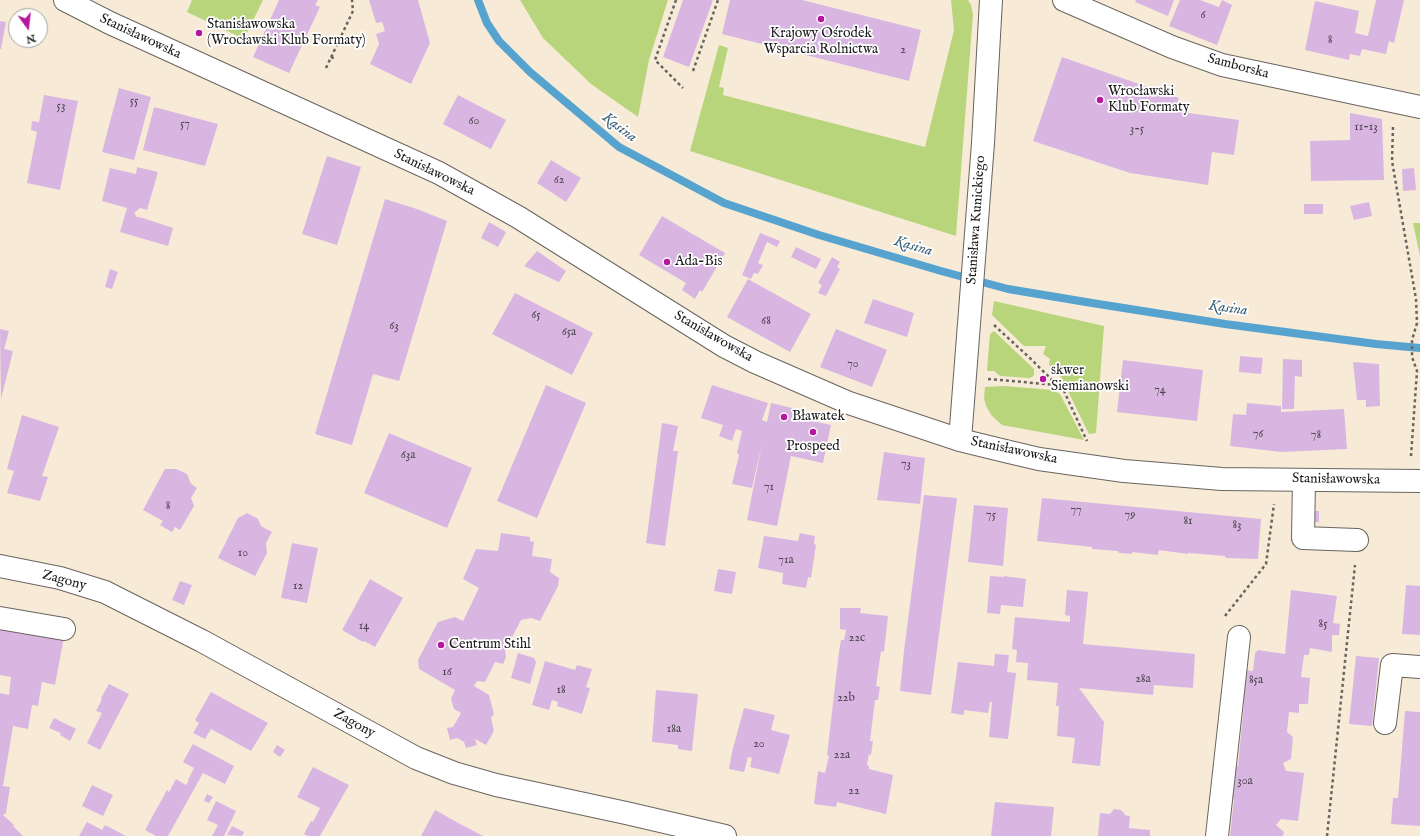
<!DOCTYPE html>
<html>
<head>
<meta charset="utf-8">
<style>
  body { margin:0 }
  #map { position:relative; width:1420px; height:836px; overflow:hidden; background:#f7ebd8; font-family:"IM FELL English",serif }
  canvas { display:block }
  .north { position:absolute; left:8px; top:8px; width:40px; height:40px; box-sizing:border-box; background:#fff; border:1px solid #a4a4a4; border-radius:50%; rotate:165deg; font-size:11px; font-weight:700; line-height:16px; text-align:center; color:#1c1c1c }
  .north::after { content:''; display:block; margin:auto; width:14px; height:18px; background:#b5179e; clip-path:polygon(50% 0,100% 100%,50% 72%,0 100%) }
</style>
</head>
<body>
<div id="map">
<canvas width="1420" height="836"></canvas>
<div class="north">N</div>
</div>
<script>
const ctx = document.querySelector('canvas').getContext('2d');
ctx.lineJoin = 'round';
function paint(path, color) { ctx.fillStyle = color; ctx.fill(path, 'evenodd'); }
const poly = rows => new Path2D(rows.map(r => 'M' + r).join(''));
function trace(path, color, width, dash) { ctx.strokeStyle = color; ctx.lineWidth = width; ctx.lineCap = dash ? 'butt' : 'round'; ctx.setLineDash(dash || []); ctx.stroke(path); }
function label(font, color, halo, rows, align = 'center') {
  ctx.font = font + ' "IM FELL English",serif'; ctx.lineWidth = 3.5; ctx.setLineDash([]); ctx.textBaseline = 'middle'; ctx.strokeStyle = halo; ctx.fillStyle = color; for (const [text, x, y, turn = 0] of rows) {
    ctx.save(); ctx.translate(x, y); ctx.rotate((+turn || 0) * Math.PI / 180); ctx.textAlign = isNaN(turn) ? turn : align; if (halo) ctx.strokeText(text, 0, 0); ctx.fillText(text, 0, 0); ctx.restore();
  }
}
paint(poly([
  [192,0,263,0,244,39,187,12],
  [520,0,668,0,649,60,638,117,591,84,543,38],
  [951,0,968,0,971,5,973,14,956,236,690,151,719,45,728,48,719,87,724,88,723,95,925,147,954,30],
  [1413,223,1420,223,1420,256],
  [994,301,1104,326,1096,433,1089,434,1061,377,1056,370,1049,365,1050,359,1043,354,1046,346,1024,346,992,315],
  [994,331,1034,369,1034,375,1032,377,1029,378,1000,376,994,371,987,371,990,334],
  [1003,386,1053,390,1060,394,1084,440,1002,425,992,416,986,406,984,398,985,387]
]), '#b8d57c');
trace(poly([
  [478,0,487,23,499,41,530,72,619,147,724,203,819,235,941,271,1008,289,1092,303,1225,324,1376,344,1420,348]
]), '#57a3cf', 8);
paint(poly([
  [279,0,318,0,315,5,320,7,289,73,253,57],
  [369,0,418,0,430,43,411,84,370,64,379,44,376,34,385,31,382,22,376,23],
  [683,0,713,0,689,67,663,57],
  [730,0,802,0,921,30,909,81,722,34],
  [1136,0,1174,0,1168,16,1135,2],
  [1180,0,1200,0,1219,7,1222,0,1232,5,1217,45,1169,26],
  [1376,0,1404,0,1394,43,1389,41,1386,54,1362,49,1360,56,1350,54,1349,60,1305,50,1315,1,1359,11,1355,33,1368,36],
  [0,21,6,22,1,49,0,49],
  [1062,57,1179,98,1174,111,1239,120,1234,155,1212,152,1208,185,1130,173,1033,141],
  [119,88,151,97,134,160,102,152],
  [44,95,78,101,60,190,27,183,37,132,31,130,32,121,39,122],
  [458,95,506,120,491,149,443,124],
  [154,107,218,124,205,166,143,150],
  [1350,113,1382,119,1384,180,1311,181,1310,141,1350,140],
  [327,156,361,167,337,245,302,234],
  [551,160,581,178,566,202,537,183],
  [137,167,158,172,147,210,140,208,134,213,137,217,143,218,173,228,168,246,120,232,127,208,102,201,110,168,136,174],
  [1414,168,1416,190,1403,191,1402,169],
  [385,199,417,209,447,221,399,381,373,374,352,445,315,434],
  [1369,202,1372,216,1354,220,1350,206],
  [1304,204,1323,204,1323,214,1304,214],
  [662,216,725,253,702,292,700,290,695,299,682,290,686,283,639,255],
  [489,222,506,232,498,247,481,238],
  [760,233,780,241,777,247,767,242,758,263,763,265,758,274,754,273,751,279,742,275],
  [796,247,821,259,816,269,791,257],
  [537,251,566,271,559,282,524,266],
  [832,257,840,262,837,267,840,269,826,296,818,293,822,285,818,283],
  [110,269,118,272,112,289,105,287],
  [748,279,811,314,790,352,727,317],
  [515,293,593,333,572,375,492,334],
  [873,299,914,313,907,337,864,323],
  [0,329,9,331,4,349,13,351,1,399],
  [836,329,887,350,872,387,820,367],
  [1240,356,1263,358,1261,374,1239,372],
  [1283,359,1302,360,1302,377,1295,376,1294,409,1282,409],
  [1123,360,1203,370,1197,421,1117,412],
  [1353,362,1379,364,1380,406,1366,407,1366,400,1357,400],
  [546,385,586,403,537,518,497,501],
  [712,385,768,403,762,420,767,422,771,403,801,410,799,418,831,425,823,463,791,456,777,526,747,520,762,444,752,488,732,484,739,455,737,453,742,431,736,429,732,441,719,436,723,425,701,418],
  [1247,403,1281,406,1281,412,1344,409,1347,449,1281,452,1230,446,1233,414,1246,415],
  [22,415,59,427,42,476,48,477,40,501,7,493,14,471,7,469],
  [662,423,678,426,673,451,678,451,665,546,646,543],
  [389,433,472,468,447,528,364,493],
  [884,452,925,458,920,504,877,500],
  [165,469,176,469,187,474,191,484,197,488,191,498,194,506,180,530,175,527,172,532,160,525,163,521,143,510],
  [924,495,957,498,931,695,900,691,904,651],
  [1042,498,1261,519,1258,559,1226,558,1225,556,1188,553,1188,554,1159,550,1158,555,1132,552,1132,554,1119,553,1118,551,1092,549,1092,547,1037,541],
  [974,505,1008,508,1003,566,968,562],
  [1313,511,1319,511,1319,522,1312,522],
  [247,513,258,519,261,526,272,532,266,543,267,553,255,576,218,558,238,518],
  [501,533,530,537,530,541,534,542,532,556,552,559,550,572,559,578,558,586,540,621,531,618,521,620,505,651,506,657,503,664,495,662,485,682,477,681,474,686,489,695,494,714,491,718,494,731,486,745,475,739,477,745,466,748,464,742,459,739,457,738,450,740,447,728,453,727,461,713,454,709,451,699,455,690,419,669,418,660,438,622,455,617,463,621,479,588,463,579,476,549,498,551],
  [800,533,815,536,814,544,816,545,811,578,808,577,806,588,782,584,783,573,758,568,764,536,798,541],
  [292,543,318,548,307,603,281,598],
  [718,569,736,572,732,594,714,591],
  [990,576,1004,577,1004,576,1026,579,1023,607,1001,605,1000,614,987,613],
  [370,579,403,598,375,647,364,641,363,642,342,630],
  [180,581,192,585,184,605,172,600],
  [1406,585,1420,586,1420,635,1402,634],
  [1067,590,1088,592,1083,644,1195,654,1193,688,1154,685,1153,695,1079,688,1104,722,1100,766,1072,763,1075,738,1057,736,1059,706,1056,706,1058,683,1027,680,1028,663,1016,662,1017,650,1012,649,1015,617,1070,622,1070,616,1065,615],
  [1291,590,1337,596,1333,623,1340,624,1339,635,1332,635,1332,652,1310,648,1309,655,1304,655,1301,677,1310,678,1308,704,1299,704,1299,713,1289,712,1287,732,1293,737,1291,759,1283,763,1286,771,1304,773,1298,821,1281,819,1276,825,1284,832,1283,836,1230,836,1234,799,1231,798,1234,766,1238,766,1244,704,1241,704,1245,670,1253,671,1255,653,1258,650,1285,654],
  [840,608,861,608,860,613,888,616,884,652,881,651,876,686,880,687,878,700,875,700,870,741,873,741,871,755,869,754,867,765,869,766,869,769,893,775,886,814,837,802,836,807,814,804,818,771,825,773,829,756,827,755,839,652,841,640,844,640,846,630,840,629],
  [0,626,64,637,55,685,42,682,38,706,32,705,28,729,13,726,3,786,10,787,6,813,3,815,14,825,13,826,23,836,0,836,0,693,9,695,11,677,0,675],
  [518,653,534,658,536,662,530,684,511,678],
  [995,654,1009,655,1007,672,1016,673,1008,739,989,737,992,702,990,702,988,713,964,710,964,715,951,713,958,662,994,666],
  [1356,656,1379,658,1372,726,1349,724],
  [545,661,575,670,577,665,592,669,586,687,590,688,582,714,557,706,558,702,552,700,549,710,532,705],
  [109,684,129,694,100,750,87,743,102,713,96,711,102,699,101,698],
  [656,690,698,694,692,751,678,749,678,745,652,742],
  [211,692,268,723,251,751,211,729,205,739,193,733,199,723,195,720],
  [744,708,775,715,771,730,790,735,779,774,750,767,752,758,748,757,744,772,729,769,732,752],
  [1405,711,1420,712,1420,826,1391,824,1393,798,1398,798],
  [54,718,76,729,70,741,60,735,61,733,49,728],
  [193,744,234,766,225,784,203,773,168,836,156,836,145,830,167,790,169,792,176,779,186,785,189,780,188,780,194,768,183,762],
  [277,745,285,750,280,757,273,752],
  [313,767,349,785,320,836,308,836,304,834,311,821,313,822,320,808,297,797],
  [92,785,113,795,103,816,82,806],
  [207,794,213,797,209,803,204,801],
  [216,801,236,811,224,836,212,836,218,825,207,820],
  [995,802,1054,807,1051,836,991,836],
  [1114,809,1121,810,1125,814,1124,815,1130,816,1129,828,1150,830,1150,836,1098,836,1100,813,1110,814],
  [435,810,462,825,483,836,421,836],
  [87,822,102,830,105,825,126,836,79,836],
  [232,826,244,832,242,836,227,835]
]), '#d9b6e1');
const minor = poly([
  [65,0,110,23,439,173,518,217,724,346,755,362,849,403,960,440,1005,451,1039,459,1124,471,1222,479,1420,481],
  [1064,0,1172,47,1222,65,1420,107],
  [960,440,983,143,991,0],
  [1304,480,1303,538,1357,540],
  [0,566,60,578,105,592,202,641,416,758,454,773,496,785,626,813,725,836],
  [0,618,64,629],
  [1385,723,1392,665,1420,667],
  [1217,836,1239,637]
]);
trace(minor, '#69645e', 24);
trace(poly([
  [676,0,655,60,683,88],
  [331,57,336,59],
  [326,68,353,11,352,0],
  [693,71,718,0],
  [1393,127,1392,161,1416,299,1417,323,1412,340,1412,357,1417,371,1411,456],
  [994,325,1032,360,1057,385],
  [988,379,1057,385,1064,391,1087,441],
  [1225,616,1266,564,1274,504],
  [1327,836,1355,565]
]), '#69645e', 2.5, [3, 3]);
trace(minor, '#fff', 22);
for (const [x, y, r, color] of [
  [821,19,4,"#b5179e"],
  [199,33,4,"#b5179e"],
  [1100,100,4,"#b5179e"],
  [667,262,4,"#b5179e"],
  [1043,379,4,"#b5179e"],
  [784,417,4,"#b5179e"],
  [813,432,4,"#b5179e"],
  [441,645,4,"#b5179e"]
]) { const dot = new Path2D(); dot.arc(x, y, r, 0, 2 * Math.PI); ctx.fillStyle = color; ctx.fill(dot); trace(dot, '#fff', 1.5); }
label('12px', '#4b424d', null, [
  ["6",1203,16],
  ["8",1330,41],
  ["2",903,51],
  ["55",134,102],
  ["53",61,107],
  ["60",474,122],
  ["57",185,125],
  ["11-13",1366,128],
  ["3-5",1137,130],
  ["62",559,181],
  ["65",536,316],
  ["68",766,322],
  ["63",394,327],
  ["65a",569,333],
  ["70",853,365],
  ["74",1160,391],
  ["76",1258,435],
  ["78",1316,436],
  ["63a",408,456],
  ["73",906,465],
  ["71",769,488],
  ["8",168,507],
  ["77",1076,511],
  ["75",991,516],
  ["79",1130,516],
  ["81",1188,522],
  ["83",1237,526],
  ["10",243,554],
  ["71a",786,561],
  ["12",298,587],
  ["85",1323,625],
  ["14",364,627],
  ["22c",857,639],
  ["16",447,673],
  ["28a",1143,680],
  ["85a",1256,681],
  ["18",561,691],
  ["22b",846,699],
  ["18a",674,730],
  ["20",759,745],
  ["22a",842,756],
  ["30a",1245,782],
  ["22",854,792]
]);
label('14px', '#1c1c1c', '#fff', [
  ["Stanisławowska",207,25],
  ["(Wrocławski Klub Formaty)",207,41],
  ["Krajowy Ośrodek",821,34,"center"],
  ["Wsparcia Rolnictwa",821,50,"center"],
  ["Wrocławski",1108,92],
  ["Klub Formaty",1108,108],
  ["Ada-Bis",675,262],
  ["skwer",1051,371],
  ["Siemianowski",1051,387],
  ["Bławatek",792,417],
  ["Prospeed",813,447,"center"],
  ["Centrum Stihl",449,645]
], 'left');
label('14px', '#1c1c1c', '#fff', [
  ["Stanisławowska",140,37,25],
  ["Samborska",1238,67,15],
  ["Stanisławowska",434,173,26],
  ["Stanisława Kunickiego",977,220,-86],
  ["Stanisławowska",713,337,30],
  ["Stanisławowska",1014,451,12],
  ["Stanisławowska",1336,480,1],
  ["Zagony",64,581,15],
  ["Zagony",354,724,29]
]);
label('italic 15px', '#3a6076', '#fff', [
  ["Kasina",619,128,37],
  ["Kasina",913,247,16],
  ["Kasina",1228,309,8]
]);
</script>
</body>
</html>
